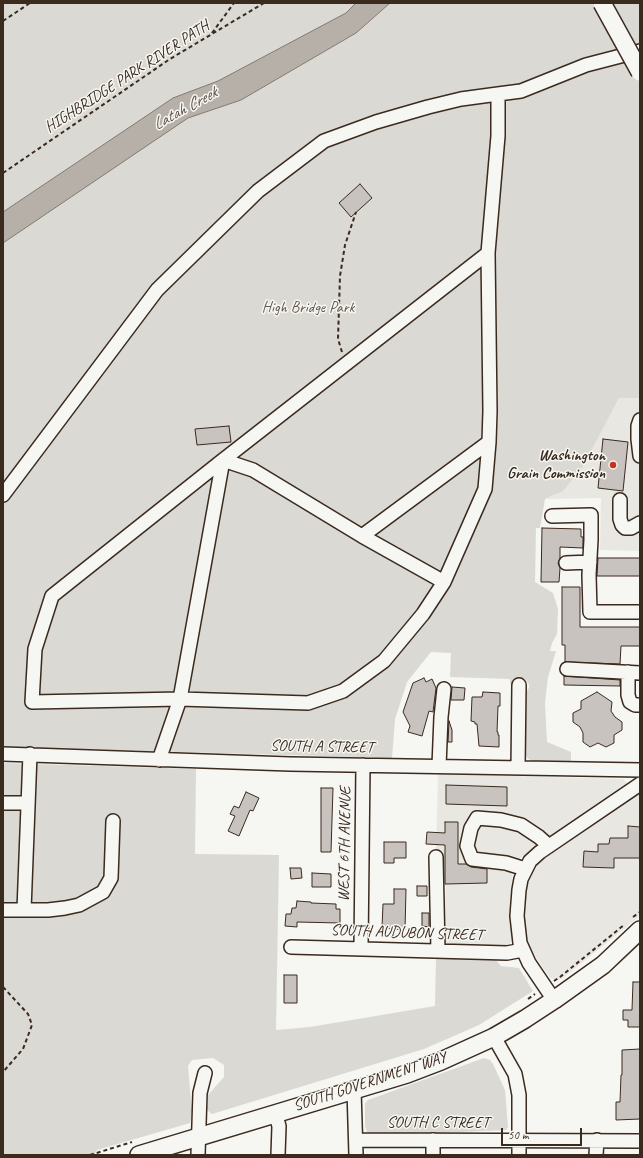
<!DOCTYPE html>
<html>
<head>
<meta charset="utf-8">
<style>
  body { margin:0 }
  #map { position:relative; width:643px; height:1158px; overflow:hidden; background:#f6f6f2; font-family:Caveat,sans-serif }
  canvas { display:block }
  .frame { position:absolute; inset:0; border:4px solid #3b2a1e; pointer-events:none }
  .scale { position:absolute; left:501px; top:1128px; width:81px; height:18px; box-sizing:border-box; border:2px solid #3b2a1e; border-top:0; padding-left:5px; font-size:12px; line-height:14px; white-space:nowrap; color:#3b2a1e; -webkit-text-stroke:3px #f6f6f2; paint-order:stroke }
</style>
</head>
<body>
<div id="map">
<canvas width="643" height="1158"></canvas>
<div class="frame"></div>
<div class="scale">50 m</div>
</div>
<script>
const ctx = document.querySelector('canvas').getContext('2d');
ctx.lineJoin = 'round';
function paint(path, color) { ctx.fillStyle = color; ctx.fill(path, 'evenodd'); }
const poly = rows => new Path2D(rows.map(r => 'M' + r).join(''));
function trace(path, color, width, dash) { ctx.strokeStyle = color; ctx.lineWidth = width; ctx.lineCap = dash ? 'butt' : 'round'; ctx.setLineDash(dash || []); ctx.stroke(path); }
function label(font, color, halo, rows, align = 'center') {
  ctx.font = font + ' Caveat,sans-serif'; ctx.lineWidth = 3; ctx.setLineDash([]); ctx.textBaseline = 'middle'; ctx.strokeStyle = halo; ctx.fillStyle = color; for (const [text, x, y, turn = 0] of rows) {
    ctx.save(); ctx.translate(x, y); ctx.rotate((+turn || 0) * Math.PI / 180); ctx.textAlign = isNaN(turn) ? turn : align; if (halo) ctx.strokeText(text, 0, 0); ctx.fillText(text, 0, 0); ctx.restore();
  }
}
paint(poly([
  [619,398,640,398,640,551,600,550,601,498,545,499,555,495,584,465],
  [438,774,623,779,627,783,626,787,515,862,512,867,513,936,510,944,504,946,443,944,446,887,436,854],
  [640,790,640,916,563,978,556,981,550,978,528,945,524,932,522,913,526,885,534,868,546,854]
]), '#e8e7e2');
paint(poly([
  [3,3,640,3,640,398,619,398,584,465,563,491,545,499,540,528,536,528,535,582,553,593,558,609,557,634,552,643,550,651,556,651,548,677,545,703,547,742,571,752,571,763,534,762,527,758,524,752,521,698,529,688,529,684,525,679,519,678,514,679,510,685,510,679,450,677,451,653,431,652,407,682,395,719,392,758,3,747],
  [3,763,196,769,195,854,279,855,276,1030,310,1027,435,1006,436,959,466,959,496,960,501,966,519,968,533,991,479,1025,424,1049,212,1114,207,1110,208,1095,224,1077,224,1065,213,1058,192,1060,188,1066,192,1112,190,1123,97,1150,94,1155,3,1155],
  [484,1058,490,1060,493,1064,505,1090,508,1127,506,1130,372,1136,367,1132,365,1126,365,1103,368,1100]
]), '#dad9d3');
const water = poly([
  [356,3,390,3,356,33,241,100,188,118,3,243,3,212,173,98,218,81,346,13,356,3]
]);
paint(water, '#b6b0a9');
trace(water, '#857a71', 1);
const building = poly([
  [360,184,372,198,351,217,339,203,360,184],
  [229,426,231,442,197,445,195,429,229,426],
  [603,439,628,442,623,491,598,488,603,439],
  [542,528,581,529,581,537,583,537,583,548,560,547,560,558,558,563,560,568,559,582,541,582,542,528],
  [598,558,640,558,640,576,597,576,598,558],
  [562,587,580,587,580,627,640,627,640,646,621,646,620,664,565,662,565,645,562,645,562,587],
  [564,676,620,680,620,686,564,685,564,676],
  [424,678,426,682,432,679,436,688,433,712,429,711,422,736,408,732,410,726,403,712,413,683,424,678],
  [452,687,465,688,464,700,451,700,452,687],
  [483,692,500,693,500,706,498,706,497,732,498,732,498,735,499,735,499,747,479,746,477,724,475,724,475,722,471,721,472,697,482,697,483,692],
  [597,692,612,702,611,711,615,717,622,722,622,730,614,735,614,743,606,747,598,743,590,747,583,742,583,733,580,727,573,722,573,713,581,709,581,701,597,692],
  [449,721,452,730,452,742,448,742,449,721],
  [446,785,507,787,507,806,446,804,446,785],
  [321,788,333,788,331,852,321,852,321,788],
  [246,792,259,798,253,811,250,810,239,836,228,831,235,816,230,814,234,806,239,808,246,792],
  [445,822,458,822,458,864,466,864,471,867,487,869,487,883,445,884,445,845,426,844,427,832,445,833,445,822],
  [628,826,640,827,640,858,614,858,614,868,583,867,584,851,598,852,598,844,609,844,610,838,628,838,628,826],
  [384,842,406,842,406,858,394,858,394,863,384,863,384,842],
  [290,868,301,868,302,878,291,879,290,868],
  [312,873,331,874,331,887,312,887,312,873],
  [417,886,427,886,427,896,417,896,417,886],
  [394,889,406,889,405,930,382,928,383,904,394,904,394,889],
  [297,901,311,902,311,903,336,904,336,909,340,909,340,923,297,922,297,927,285,926,286,914,291,914,292,908,296,908,297,901],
  [422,913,429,913,429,927,422,926,422,913],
  [284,975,297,975,297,1003,284,1003,284,975],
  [633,982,640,982,640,1027,628,1027,628,1020,623,1020,623,1010,632,1010,633,982],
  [640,1049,640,1119,616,1120,616,1102,620,1102,621,1075,622,1075,622,1050,640,1049]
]);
paint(building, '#c8c3be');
trace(building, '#3b2a1e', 1);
const minor = poly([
  [640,420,638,426,638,439,640,456],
  [3,495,157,290,258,191,324,141,376,122,428,107,461,99,498,94],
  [620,500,620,519,622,525,625,528,631,528,640,523],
  [552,516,591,515,591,540,589,575,590,612,640,612],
  [362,536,489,442],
  [566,563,590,562],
  [444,582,362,536,253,470,223,460,52,596,35,649,32,702,180,699,308,703,343,691,384,661,423,614,444,582,485,489,489,442,490,411,488,253],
  [567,669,640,673],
  [628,672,628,695,630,702,635,705,640,705],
  [3,754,290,764,640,770],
  [159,760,180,699,223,460,488,253,498,136,498,94,521,91,586,65,640,51],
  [439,766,441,717,444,689],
  [518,768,519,685],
  [3,803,27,803],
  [436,857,438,951],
  [525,869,506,863,472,859,467,846,471,828,477,818,501,820,521,825,539,837,549,846],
  [3,910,48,910,65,908,79,905,103,892,111,878,113,821],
  [24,910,30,754],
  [291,947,507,953,523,950],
  [361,948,363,765],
  [554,1000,529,963,520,943,517,916,519,890,521,879,530,861,540,852,640,784],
  [494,1037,515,1074,519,1095,519,1155],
  [354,1090,356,1155],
  [275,1113,279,1126,278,1155],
  [356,1140,640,1141],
  [433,1140,433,1155],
  [198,1155,200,1093,205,1073],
  [596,1155,597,1140]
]);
const major = poly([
  [139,1155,407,1074,441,1061,494,1037,525,1019,554,1000,603,965,640,930]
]);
trace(minor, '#3b2a1e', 16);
trace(major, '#3b2a1e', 20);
trace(poly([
  [3,21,30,3],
  [212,33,234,3],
  [3,173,170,59,264,3],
  [342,352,338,339,340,276,345,245,356,212],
  [633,917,640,912],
  [554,981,560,977,624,925],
  [3,987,28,1014,32,1025,23,1049,3,1072],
  [528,999,535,994],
  [90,1155,132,1142]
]), '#3b2a1e', 2, [4, 3]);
trace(minor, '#f6f6f2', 13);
trace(major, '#f6f6f2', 17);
const majorBridge = poly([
  [602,3,640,72]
]);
trace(majorBridge, '#3b2a1e', 20, []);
trace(majorBridge, '#f6f6f2', 17);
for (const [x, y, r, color] of [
  [613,465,4,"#c8321e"]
]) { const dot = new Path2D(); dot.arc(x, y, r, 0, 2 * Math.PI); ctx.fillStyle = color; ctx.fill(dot); trace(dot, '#f6f6f2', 1.5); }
label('16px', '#3b2a1e', '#f6f6f2', [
  ["HIGHBRIDGE PARK RIVER PATH",127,77,-33],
  ["SOUTH A STREET",322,747,1],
  ["WEST 6TH AVENUE",345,844,-89],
  ["SOUTH AUDUBON STREET",407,933,2],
  ["SOUTH GOVERNMENT WAY",370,1082,-18],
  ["SOUTH C STREET",438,1123]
]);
label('16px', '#63564b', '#f6f6f2', [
  ["High Bridge Park",308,308]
]);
label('bold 16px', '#3b2a1e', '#f6f6f2', [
  ["Washington",605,456],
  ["Grain Commission",605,474]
], 'right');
label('italic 17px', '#605248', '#f6f6f2', [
  ["Latah Creek",185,109,-29]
]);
</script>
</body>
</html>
